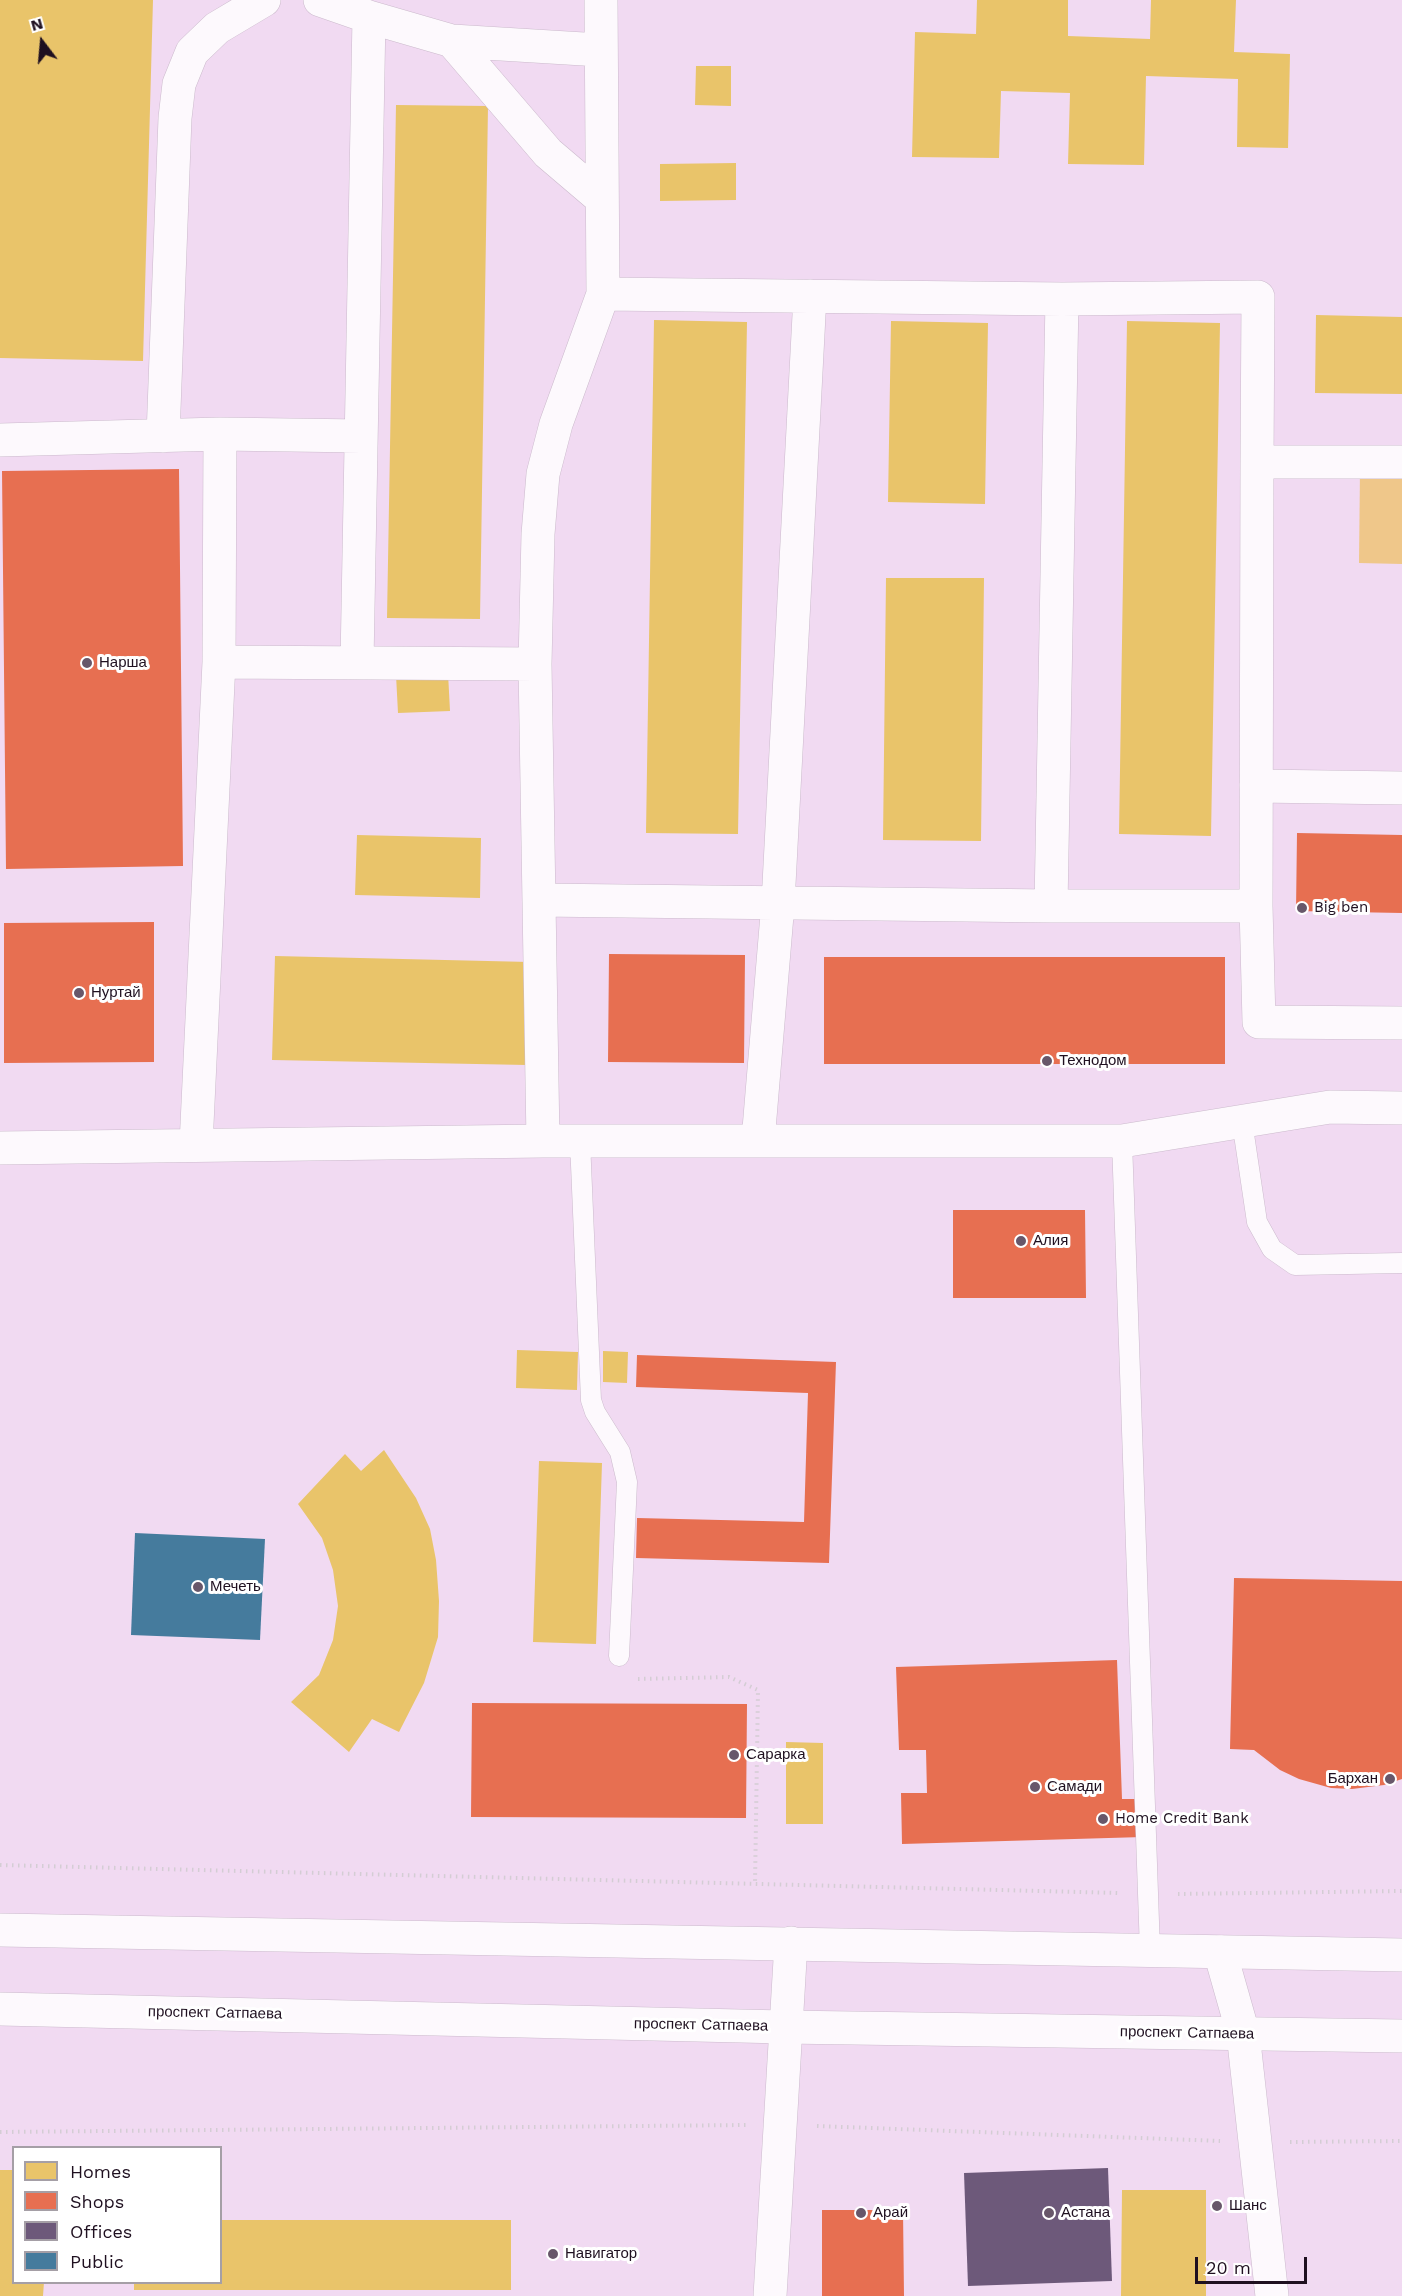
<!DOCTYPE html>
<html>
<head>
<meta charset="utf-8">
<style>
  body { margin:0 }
  #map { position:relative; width:1402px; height:2296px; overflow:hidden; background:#f1daf2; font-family:"Work Sans",sans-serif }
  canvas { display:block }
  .legend { position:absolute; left:12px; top:2146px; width:210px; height:138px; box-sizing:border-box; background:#fff; border:2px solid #a59fa6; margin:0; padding:8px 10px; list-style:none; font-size:18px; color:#1f1020 }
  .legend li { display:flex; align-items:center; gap:12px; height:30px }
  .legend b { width:30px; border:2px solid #a59fa6 }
  .north { position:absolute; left:12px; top:12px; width:60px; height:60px; -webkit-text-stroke:4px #fff; paint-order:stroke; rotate:344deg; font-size:16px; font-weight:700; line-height:24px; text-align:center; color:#1f1020 }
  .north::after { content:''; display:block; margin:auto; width:21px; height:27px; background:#1f1020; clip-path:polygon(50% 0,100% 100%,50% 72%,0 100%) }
  .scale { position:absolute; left:1195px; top:2257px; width:112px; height:27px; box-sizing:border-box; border:3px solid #1f1020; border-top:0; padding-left:8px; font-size:18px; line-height:21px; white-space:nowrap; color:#1f1020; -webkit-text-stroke:4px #fff; paint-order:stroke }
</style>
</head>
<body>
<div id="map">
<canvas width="1402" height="2296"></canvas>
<ul class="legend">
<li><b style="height:16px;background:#e9c46a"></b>Homes</li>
<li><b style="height:16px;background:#e76f51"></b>Shops</li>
<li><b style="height:16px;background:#6d597a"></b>Offices</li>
<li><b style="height:16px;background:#457b9d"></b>Public</li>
</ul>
<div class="north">N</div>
<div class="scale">20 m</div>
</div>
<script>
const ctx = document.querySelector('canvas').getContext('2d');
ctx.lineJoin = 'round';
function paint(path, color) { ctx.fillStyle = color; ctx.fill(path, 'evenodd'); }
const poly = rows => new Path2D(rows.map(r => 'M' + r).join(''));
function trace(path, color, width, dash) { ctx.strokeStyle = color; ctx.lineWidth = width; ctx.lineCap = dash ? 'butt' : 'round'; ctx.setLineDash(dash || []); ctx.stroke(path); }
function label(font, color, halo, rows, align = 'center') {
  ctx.font = font + ' "Work Sans",sans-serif'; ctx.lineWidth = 6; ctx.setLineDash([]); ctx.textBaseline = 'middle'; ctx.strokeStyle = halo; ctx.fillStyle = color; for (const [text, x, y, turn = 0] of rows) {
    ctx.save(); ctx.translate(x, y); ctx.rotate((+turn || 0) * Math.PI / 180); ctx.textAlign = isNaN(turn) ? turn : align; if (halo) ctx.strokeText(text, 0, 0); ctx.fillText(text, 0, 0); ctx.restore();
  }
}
paint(poly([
  [1360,470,1402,471,1402,564,1359,563]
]), '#efc78a');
paint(poly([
  [0,0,153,0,143,361,0,358],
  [977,0,1068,0,1068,36,1150,39,1151,0,1236,0,1234,52,1290,54,1288,148,1237,147,1238,79,1146,76,1144,165,1068,164,1070,93,1001,91,999,158,912,157,915,32,976,34],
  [696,66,731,66,731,106,695,105],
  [396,105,488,106,480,619,387,618],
  [736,163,736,200,660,201,660,164],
  [1316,315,1402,317,1402,394,1315,393],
  [654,320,747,322,738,834,646,833],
  [891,321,988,323,985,504,888,502],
  [1127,321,1220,323,1211,836,1119,834],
  [886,578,984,578,981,841,883,840],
  [448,673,450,711,398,713,396,675],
  [357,835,481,838,480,898,355,895],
  [275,956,530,962,527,1065,272,1060],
  [517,1350,578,1352,577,1390,516,1388],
  [603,1351,628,1352,627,1383,603,1382],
  [384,1450,416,1498,430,1529,436,1560,439,1601,438,1637,424,1683,399,1732,372,1719,349,1752,291,1702,319,1675,333,1640,338,1606,333,1570,322,1538,298,1504,345,1454,361,1471],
  [539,1461,602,1463,596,1644,533,1642],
  [786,1742,823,1743,823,1824,786,1824],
  [0,2170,14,2170,14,2282,44,2282,43,2296,0,2296],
  [1122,2190,1206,2190,1206,2296,1121,2296],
  [220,2220,511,2220,511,2290,134,2290,134,2282,220,2282]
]), '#e9c46a');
paint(poly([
  [179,469,183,866,6,869,2,471],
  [1297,833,1402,835,1402,913,1296,911],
  [154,922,154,1062,4,1063,4,923],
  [609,954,745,955,744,1063,608,1062],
  [824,957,1225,957,1225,1064,824,1064],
  [953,1210,1085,1210,1086,1298,953,1298],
  [637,1355,836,1362,829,1563,636,1558,637,1518,804,1522,808,1393,636,1387],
  [1234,1578,1402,1581,1402,1779,1384,1785,1352,1789,1331,1788,1299,1779,1280,1770,1254,1750,1230,1749],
  [1117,1660,1122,1799,1142,1799,1143,1837,902,1844,901,1793,927,1793,926,1750,899,1750,896,1667],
  [472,1703,747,1704,746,1818,471,1817],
  [822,2210,903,2210,904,2296,822,2296]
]), '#e76f51');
paint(poly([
  [1108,2168,1112,2281,968,2286,964,2173]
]), '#6d597a');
paint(poly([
  [135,1533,265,1539,260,1640,131,1635]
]), '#457b9d');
const service = poly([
  [1242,1121,1257,1222,1272,1249,1295,1265,1402,1263],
  [580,1141,591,1400,595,1412,620,1452,627,1482,619,1656],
  [1122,1141,1150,1951]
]);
const minor = poly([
  [320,0,369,17,452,41,600,50],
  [452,41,548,153,602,199],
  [603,294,1062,299,1258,297,1257,462],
  [220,434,361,436],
  [163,436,175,118,179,84,192,52,217,28,264,0],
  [0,440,220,434,219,662,535,664,543,1141],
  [357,662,369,17],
  [535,664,538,534,543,474,556,424,603,294,601,0],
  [1256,786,1402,788],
  [539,900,1051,906,1256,906,1259,1022,1402,1023],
  [1051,906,1062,299],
  [1256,906,1257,462,1402,462],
  [758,1141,778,903,810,296],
  [196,1145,219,662],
  [0,1148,543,1141,1122,1141,1330,1107,1402,1108],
  [1220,1952,1243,2033,1272,2296],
  [770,2296,791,1943]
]);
const tertiary = poly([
  [0,1930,1402,1955],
  [0,2009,784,2027,1402,2036]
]);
trace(service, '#cbbacc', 21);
trace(minor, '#cbbacc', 34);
trace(tertiary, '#cbbacc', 34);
trace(poly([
  [638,1679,729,1677,758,1690,755,1884],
  [0,1865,1119,1893],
  [1178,1894,1402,1891],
  [817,2126,1220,2141],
  [0,2132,746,2125],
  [1290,2142,1402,2141]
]), '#d4cdd4', 4, [1.5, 4.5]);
trace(service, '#fdf9fd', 20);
trace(minor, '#fdf9fd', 33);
trace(tertiary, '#fdf9fd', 33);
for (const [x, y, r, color] of [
  [87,663,6,"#68576a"],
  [1302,908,6,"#68576a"],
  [79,993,6,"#68576a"],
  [1047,1061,6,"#68576a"],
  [1021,1241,6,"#68576a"],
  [198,1587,6,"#68576a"],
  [734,1755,6,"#68576a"],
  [1390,1779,6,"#68576a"],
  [1035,1787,6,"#68576a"],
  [1103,1819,6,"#68576a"],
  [1217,2206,6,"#68576a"],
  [861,2213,6,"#68576a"],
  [1049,2213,6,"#68576a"],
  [553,2254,6,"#68576a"]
]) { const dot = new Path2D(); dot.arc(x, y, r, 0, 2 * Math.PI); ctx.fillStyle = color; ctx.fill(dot); trace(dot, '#fff', 2); }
label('15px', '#1f1020', '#fff', [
  ["Нарша",99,663],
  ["Big ben",1314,908],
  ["Нуртай",91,993],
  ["Технодом",1059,1061],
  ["Алия",1033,1241],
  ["Мечеть",210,1587],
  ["Сарарка",746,1755],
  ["Бархан",1378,1779,"right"],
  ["Самади",1047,1787],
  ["Home Credit Bank",1115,1819],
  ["Шанс",1229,2206],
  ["Арай",873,2213],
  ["Астана",1061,2213],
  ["Навигатор",565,2254]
], 'left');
label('15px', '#1f1020', '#fff', [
  ["проспект Сатпаева",215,2013,1],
  ["проспект Сатпаева",701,2025,1],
  ["проспект Сатпаева",1187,2033,1]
]);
</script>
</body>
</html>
